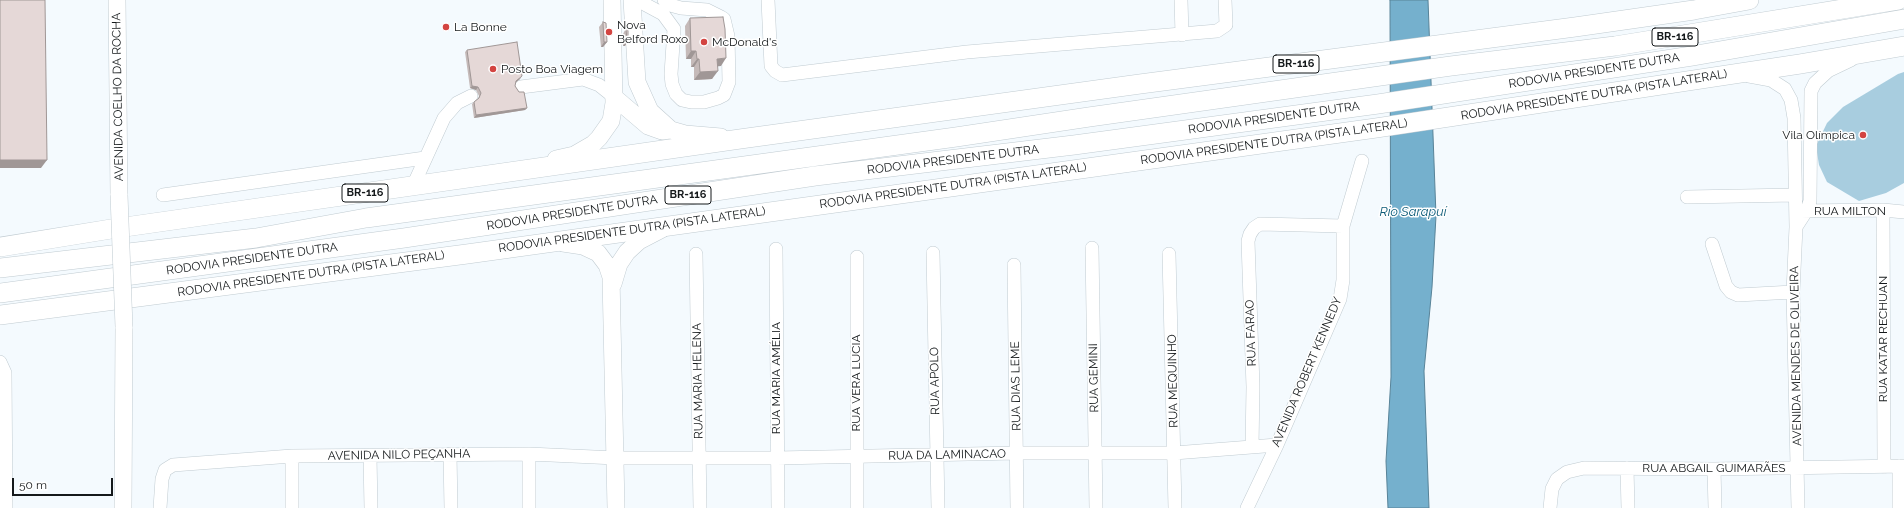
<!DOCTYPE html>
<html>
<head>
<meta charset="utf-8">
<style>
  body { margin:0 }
  #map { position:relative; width:1904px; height:508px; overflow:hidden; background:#f4fafe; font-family:Raleway,sans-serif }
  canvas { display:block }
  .scale { position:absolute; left:12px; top:478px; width:101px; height:18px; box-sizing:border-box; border:2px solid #15191b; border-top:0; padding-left:5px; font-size:12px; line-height:14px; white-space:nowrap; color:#15191b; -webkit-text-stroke:3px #fff; paint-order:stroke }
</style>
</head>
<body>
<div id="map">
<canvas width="1904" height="508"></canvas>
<div class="scale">50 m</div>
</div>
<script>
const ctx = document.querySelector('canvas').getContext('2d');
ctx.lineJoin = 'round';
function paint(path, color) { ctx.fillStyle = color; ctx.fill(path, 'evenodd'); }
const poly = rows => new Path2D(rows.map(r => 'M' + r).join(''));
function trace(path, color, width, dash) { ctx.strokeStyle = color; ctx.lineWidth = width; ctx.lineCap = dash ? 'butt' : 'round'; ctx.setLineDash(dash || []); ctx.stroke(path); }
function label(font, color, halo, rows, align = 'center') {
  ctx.font = font + ' Raleway,sans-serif'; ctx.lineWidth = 3; ctx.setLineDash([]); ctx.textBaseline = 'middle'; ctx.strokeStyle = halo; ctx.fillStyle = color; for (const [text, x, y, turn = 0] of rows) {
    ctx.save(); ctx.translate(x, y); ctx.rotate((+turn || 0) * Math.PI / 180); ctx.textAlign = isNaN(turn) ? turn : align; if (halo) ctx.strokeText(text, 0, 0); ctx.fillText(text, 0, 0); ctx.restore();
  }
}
paint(poly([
  [1904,72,1904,183,1886,193,1859,201,1827,182,1819,165,1816,146,1827,123,1843,107,1898,74]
]), '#a8cddf');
const water = poly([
  [1390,0,1428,0,1436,216,1432,287,1424,371,1429,508,1388,508,1386,461,1391,377,1390,0]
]);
paint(water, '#75b0cd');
trace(water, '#588398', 1);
const minor = poly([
  [637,0,663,14,674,29,671,74,672,84,676,94,682,100,691,102,704,102,718,98,724,95,729,82,728,36,724,19,721,17,707,10,681,8,670,5,664,0],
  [768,0,771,66,775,71,782,75,967,52,1217,31,1226,25,1225,0],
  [1181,0,1182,35],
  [1749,76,1771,80,1785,89,1791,100,1794,118,1796,227,1793,292,1798,508],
  [521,87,583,79,599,85,614,97],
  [413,186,444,118,457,103,471,96],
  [163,195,425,158],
  [1687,197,1795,195],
  [1883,210,1884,467],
  [1800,211,1883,210,1904,212],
  [1796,227,1807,210,1810,201,1811,91,1815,83,1828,71,1851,60],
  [1712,244,1726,286,1731,292,1738,295,1793,292],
  [1092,248,1096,508],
  [776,249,778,508],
  [933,253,938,508],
  [696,254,700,508],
  [1169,254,1175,508],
  [1014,265,1017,508],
  [0,362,5,373,6,508],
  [1252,447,1253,387,1248,241,1250,234,1254,228,1260,224,1343,226],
  [450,454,451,508],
  [292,456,292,508],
  [370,456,371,508],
  [1899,466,1899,508],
  [1627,468,1628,508],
  [1714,469,1715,508],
  [160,508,162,479,165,470,173,465,292,456,529,454,616,458,777,458,1016,453,1174,453,1277,445],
  [529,508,529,454],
  [857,508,857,257],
  [1247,508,1277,445,1340,299,1343,280,1343,226,1362,161],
  [1550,508,1552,489,1557,479,1567,472,1584,468,1714,469,1904,466]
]);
const major = poly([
  [117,0,119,195],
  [632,0,637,82,650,111,671,130,685,134,721,137],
  [614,97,648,126,662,131,670,130],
  [556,159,574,155,593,144,599,138,611,121,614,103,612,0],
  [563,243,583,246,598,253,607,265,611,277,616,508],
  [613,284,619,264,627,252,639,241,662,229],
  [123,508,124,327]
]);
const highway = poly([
  [0,247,111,229,740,139,1140,84,1575,27,1694,10,1749,0],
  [0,268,256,238,366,218,956,137,1089,117,1451,66,1615,46,1898,0],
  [0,293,404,238,815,176,1074,145,1378,104,1692,56,1904,19],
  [0,315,467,254,1376,128,1800,64,1904,46]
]);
trace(minor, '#c0cbd1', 14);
trace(major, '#c0cbd1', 18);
trace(highway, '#c0cbd1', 20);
trace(minor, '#fff', 13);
trace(major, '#fff', 17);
trace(highway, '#fff', 19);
const majorBridge = poly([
  [119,195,124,327]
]);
trace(majorBridge, '#c0cbd1', 18, []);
trace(majorBridge, '#fff', 17);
paint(poly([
  [690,18,721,66,717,66,712,79,694,80,694,67,691,67,691,59,686,59,685,26],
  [603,22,607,42,603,47,601,47,599,27],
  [626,28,628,40,625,46,623,46,623,34],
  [467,50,520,79,515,82,515,86,527,108,525,110,474,118,472,104,474,102,478,99,479,96,476,90,470,88,465,52]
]), '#c5bab9');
paint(poly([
  [628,40,625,46,623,46,627,41],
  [604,42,607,42,603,47,601,47],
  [691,51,696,51,691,59,686,59],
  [726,58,721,66,712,67,717,59],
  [697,59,699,59,694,67,691,67],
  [718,71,712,79,694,80,700,72],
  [522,76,520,79,514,84,516,81],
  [472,86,478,87,476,90,470,88],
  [527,108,525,110,474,118,476,115],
  [0,160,47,160,41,168,0,168]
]), '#a09796');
const building = poly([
  [0,0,45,0,47,160,0,160,0,0],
  [723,17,725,29,726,58,717,59,718,71,700,72,699,59,697,59,696,51,691,51,690,18,723,17],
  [603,22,606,23,607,42,604,42,603,22],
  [626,28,628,29,628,40,627,41,626,28],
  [517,42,522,76,516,81,515,86,519,92,524,92,527,108,476,115,474,102,479,98,481,93,478,87,472,86,467,50,517,42]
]);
paint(building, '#e5d8d7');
trace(building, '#a09796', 1);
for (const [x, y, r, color] of [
  [446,27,4,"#d34441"],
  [609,32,4,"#d34441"],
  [704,42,4,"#d34441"],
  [493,69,4,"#d34441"],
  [1863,135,4,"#d34441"]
]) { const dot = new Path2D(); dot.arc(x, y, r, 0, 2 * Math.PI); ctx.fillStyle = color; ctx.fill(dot); trace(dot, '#fff', 1.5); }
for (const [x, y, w] of [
  [1675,37,46],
  [1296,64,46],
  [365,193,46],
  [688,195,46]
]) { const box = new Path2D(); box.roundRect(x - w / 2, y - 9, w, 18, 3); ctx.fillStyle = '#fff'; ctx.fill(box); trace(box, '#15191b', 1); }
label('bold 11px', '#15191b', null, [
  ["BR-116",1675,37],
  ["BR-116",1296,64],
  ["BR-116",365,193],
  ["BR-116",688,195]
]);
label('12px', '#15191b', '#fff', [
  ["Nova",617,25],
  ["Belford Roxo",617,39],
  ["La Bonne",454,27],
  ["McDonald's",712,42],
  ["Posto Boa Viagem",501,69],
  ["Vila Olímpica",1855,135,"right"]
], 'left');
label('12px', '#15191b', '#fff', [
  ["RODOVIA PRESIDENTE DUTRA",1594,71,-9],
  ["RODOVIA PRESIDENTE DUTRA (PISTA LATERAL)",1594,95,-9],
  ["AVENIDA COELHO DA ROCHA",118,97,-91],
  ["RODOVIA PRESIDENTE DUTRA",1274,118,-8],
  ["RODOVIA PRESIDENTE DUTRA (PISTA LATERAL)",1274,142,-8],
  ["RODOVIA PRESIDENTE DUTRA",953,160,-7],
  ["RODOVIA PRESIDENTE DUTRA (PISTA LATERAL)",953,186,-8],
  ["RUA MILTON",1850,211],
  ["RODOVIA PRESIDENTE DUTRA",572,213,-9],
  ["RODOVIA PRESIDENTE DUTRA (PISTA LATERAL)",632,230,-8],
  ["RODOVIA PRESIDENTE DUTRA",252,259,-8],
  ["RODOVIA PRESIDENTE DUTRA (PISTA LATERAL)",311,274,-8],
  ["RUA FARAO",1251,333,-92],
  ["RUA KATAR RECHUAN",1883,339,-90],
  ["AVENIDA MENDES DE OLIVEIRA",1796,356,-91],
  ["AVENIDA ROBERT KENNEDY",1307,372,-67],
  ["RUA MARIA AMÉLIA",776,378,-90],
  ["RUA GEMINI",1094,378,-91],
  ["RUA MARIA HELENA",698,381,-91],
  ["RUA APOLO",935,381,-91],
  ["RUA MEQUINHO",1173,381,-91],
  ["RUA VERA LUCIA",856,383,-90],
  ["RUA DIAS LEME",1016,386,-91],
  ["AVENIDA NILO PEÇANHA",399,455,-1],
  ["RUA DA LAMINACAO",947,455,-1],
  ["RUA ABGAIL GUIMARÃES",1714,468]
]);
label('italic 13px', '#0e5c79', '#fff', [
  ["Rio Sarapuí",1413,212]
]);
</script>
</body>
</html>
